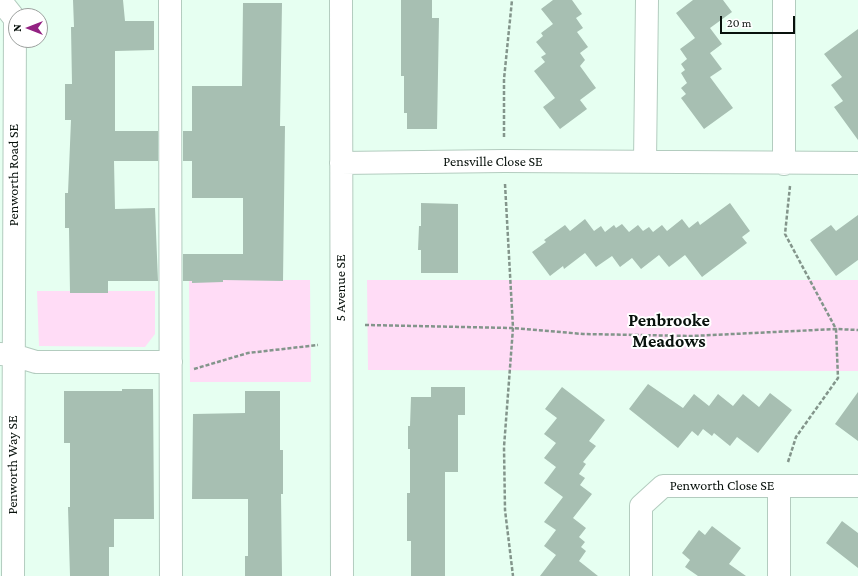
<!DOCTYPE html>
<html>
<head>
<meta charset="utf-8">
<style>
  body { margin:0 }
  #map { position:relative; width:858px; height:576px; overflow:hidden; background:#e6fff1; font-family:"Crimson Pro",serif }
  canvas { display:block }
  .north { position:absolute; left:8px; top:8px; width:40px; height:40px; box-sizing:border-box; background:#fff; border:1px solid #9ca09e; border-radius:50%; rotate:270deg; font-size:11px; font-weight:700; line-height:16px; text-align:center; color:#08110c }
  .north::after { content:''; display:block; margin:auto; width:14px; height:18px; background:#932282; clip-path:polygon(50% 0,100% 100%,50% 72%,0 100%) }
  .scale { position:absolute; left:720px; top:16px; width:75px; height:18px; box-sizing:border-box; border:2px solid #08110c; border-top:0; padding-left:5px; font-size:12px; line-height:14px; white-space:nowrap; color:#08110c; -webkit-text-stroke:3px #fff; paint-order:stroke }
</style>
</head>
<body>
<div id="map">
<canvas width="858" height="576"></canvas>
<div class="north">N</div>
<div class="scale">20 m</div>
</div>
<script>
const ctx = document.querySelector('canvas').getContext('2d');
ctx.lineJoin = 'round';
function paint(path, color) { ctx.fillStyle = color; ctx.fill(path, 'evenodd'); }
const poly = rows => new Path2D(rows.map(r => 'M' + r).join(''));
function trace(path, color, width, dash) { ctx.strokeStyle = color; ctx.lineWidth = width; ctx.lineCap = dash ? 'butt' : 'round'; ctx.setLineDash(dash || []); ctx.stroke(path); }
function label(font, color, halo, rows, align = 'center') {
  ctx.font = font + ' "Crimson Pro",serif'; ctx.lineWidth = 4; ctx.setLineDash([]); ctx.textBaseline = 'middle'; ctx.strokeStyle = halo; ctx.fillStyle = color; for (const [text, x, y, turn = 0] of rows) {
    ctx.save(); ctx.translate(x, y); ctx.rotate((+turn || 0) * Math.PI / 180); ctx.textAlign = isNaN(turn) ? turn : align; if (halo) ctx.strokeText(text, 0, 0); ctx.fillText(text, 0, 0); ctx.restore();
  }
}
paint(poly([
  [189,280,310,280,311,382,190,382],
  [367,280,858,280,858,371,368,370],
  [37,291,155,291,155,334,145,347,39,346]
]), '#ffdcf6');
paint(poly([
  [73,0,123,0,125,21,154,21,154,50,115,51,115,131,158,131,158,161,114,161,115,209,155,208,158,281,108,281,108,293,70,293,69,228,65,228,65,193,68,193,71,120,65,120,65,84,72,84,71,27,74,27],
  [401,0,432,0,432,18,439,18,437,129,407,129,407,113,404,113,404,76,401,76],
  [553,0,572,0,582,14,576,18,583,28,577,32,588,47,580,53,585,60,580,66,596,88,580,100,587,109,560,129,543,107,555,98,534,71,545,62,541,57,546,54,536,42,543,36,541,33,553,24,541,9],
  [693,0,723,0,732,12,710,28,722,44,710,53,722,69,710,77,733,108,704,129,681,98,686,94,681,88,687,83,681,73,685,70,681,64,687,59,680,49,695,38,676,13],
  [243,3,282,3,280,126,285,126,283,281,223,280,223,282,192,283,192,281,183,281,183,254,243,254,243,198,192,198,192,161,183,161,183,131,192,131,192,86,242,86],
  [858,29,858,140,834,107,843,101,831,85,842,77,824,54],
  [421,203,458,204,458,273,421,273,421,250,418,250,419,226,421,226],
  [730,203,750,231,742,237,747,243,702,277,685,255,669,267,659,255,641,269,632,258,620,267,612,256,596,267,585,253,564,269,563,266,550,276,532,252,546,242,544,240,565,225,570,231,585,219,594,231,601,226,605,232,614,225,616,228,622,224,629,232,638,225,643,231,649,227,653,232,662,225,667,231,682,219,689,228,698,221,700,225],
  [858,215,858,260,836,276,810,240,831,225,836,231],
  [648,384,683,408,694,394,709,406,718,394,733,406,743,394,759,407,770,393,792,410,758,453,737,437,730,446,714,433,712,436,703,429,698,436,692,431,678,448,629,409],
  [431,387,465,387,465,415,458,415,458,472,445,472,445,576,411,576,411,541,407,541,407,493,410,493,410,449,408,449,408,426,410,426,411,397,431,397],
  [562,387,605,420,589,441,596,446,583,462,586,464,579,474,585,478,580,485,592,494,573,518,586,528,579,537,585,542,581,547,586,551,579,561,598,576,540,576,556,555,544,546,556,530,544,522,563,497,544,483,556,467,544,458,556,443,544,434,557,418,545,409],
  [122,389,153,389,154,519,114,519,114,547,109,547,109,576,70,576,68,507,70,507,70,443,64,443,64,391,122,391],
  [245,391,280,391,280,450,283,450,283,494,281,494,282,576,245,576,245,556,248,556,248,499,192,499,193,414,245,413],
  [858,392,858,441,835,424],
  [842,521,858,533,858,568,826,543],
  [712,526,741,548,729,564,746,576,698,576,685,567,690,560,682,553,699,530,705,535]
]), '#a7bfb2');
const minor = poly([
  [0,0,15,19,13,576],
  [170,0,171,576],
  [341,0,342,576],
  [784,0,784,164],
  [645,162,647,0],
  [341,163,504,161,858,163],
  [0,354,13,355,36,362,171,362],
  [641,576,641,506,663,486,858,486],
  [779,576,779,487]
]);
trace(minor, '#b3ccbf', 24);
trace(poly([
  [504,137,504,79,512,0],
  [505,184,513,328,504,447,505,510,513,576],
  [365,325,513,328,583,334,692,336,836,329,858,330],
  [194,369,248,353,318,345],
  [788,462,796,437,838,378,836,329,785,234,790,186]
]), '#83958b', 2.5, [4, 2]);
trace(minor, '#fff', 22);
label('14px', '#08110c', '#fff', [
  ["Pensville Close SE",493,162],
  ["Penworth Road SE",14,175,-90],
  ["5 Avenue SE",341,288,-90],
  ["Penworth Way SE",13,465,-90],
  ["Penworth Close SE",722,486]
]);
label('bold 18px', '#08110c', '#fff', [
  ["Penbrooke",669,320],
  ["Meadows",669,341]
]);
</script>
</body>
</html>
